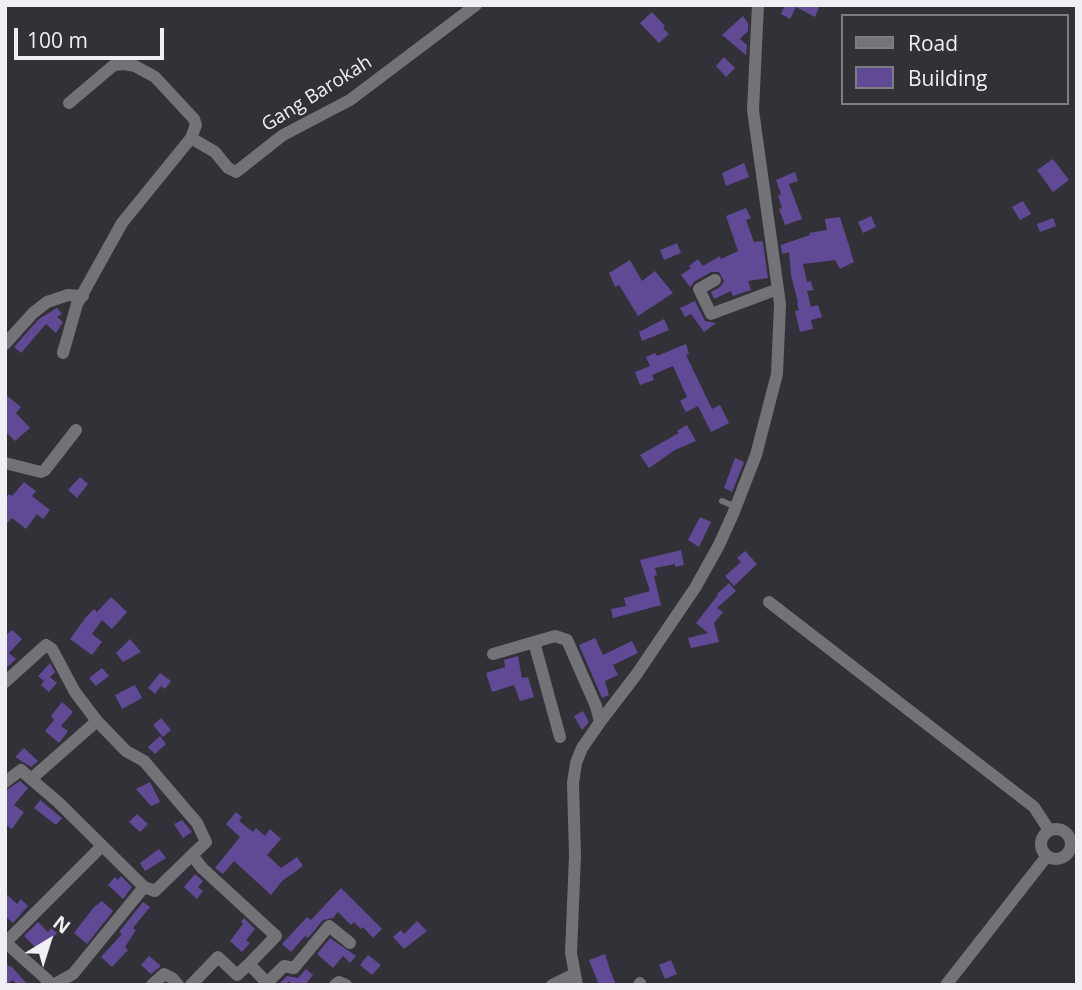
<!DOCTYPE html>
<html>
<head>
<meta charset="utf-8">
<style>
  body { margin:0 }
  #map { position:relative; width:1082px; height:990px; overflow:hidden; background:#323138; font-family:"Open Sans",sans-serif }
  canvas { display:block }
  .frame { position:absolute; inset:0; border:7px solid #f0eff3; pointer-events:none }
  .legend { position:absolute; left:841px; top:14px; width:228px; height:91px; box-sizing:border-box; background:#323138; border:2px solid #7e7d83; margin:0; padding:9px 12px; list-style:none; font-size:21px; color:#f0eff3 }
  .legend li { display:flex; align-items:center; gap:14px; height:35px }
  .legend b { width:35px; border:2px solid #7e7d83 }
  .north { position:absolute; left:14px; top:906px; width:70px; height:70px; -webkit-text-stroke:5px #323138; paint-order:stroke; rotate:38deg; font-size:19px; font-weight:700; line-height:28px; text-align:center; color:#f0eff3 }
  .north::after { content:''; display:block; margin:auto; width:24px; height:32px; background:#f0eff3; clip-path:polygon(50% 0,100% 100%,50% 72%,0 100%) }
  .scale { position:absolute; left:14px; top:28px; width:150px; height:32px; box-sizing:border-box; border:4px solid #f0eff3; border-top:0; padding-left:9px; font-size:21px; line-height:24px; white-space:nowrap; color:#f0eff3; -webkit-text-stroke:5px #323138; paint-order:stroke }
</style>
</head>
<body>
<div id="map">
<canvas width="1082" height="990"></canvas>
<div class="frame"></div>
<ul class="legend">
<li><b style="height:9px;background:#737276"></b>Road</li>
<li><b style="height:19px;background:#614a95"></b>Building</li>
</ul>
<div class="north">N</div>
<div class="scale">100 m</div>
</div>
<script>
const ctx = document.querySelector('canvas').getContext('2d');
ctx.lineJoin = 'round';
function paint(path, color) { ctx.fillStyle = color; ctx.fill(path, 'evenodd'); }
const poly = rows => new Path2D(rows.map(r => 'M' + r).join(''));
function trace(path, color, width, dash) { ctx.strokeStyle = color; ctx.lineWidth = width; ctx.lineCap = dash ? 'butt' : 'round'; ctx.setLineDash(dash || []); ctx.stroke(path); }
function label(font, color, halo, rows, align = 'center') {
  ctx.font = font + ' "Open Sans",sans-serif'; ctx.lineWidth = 6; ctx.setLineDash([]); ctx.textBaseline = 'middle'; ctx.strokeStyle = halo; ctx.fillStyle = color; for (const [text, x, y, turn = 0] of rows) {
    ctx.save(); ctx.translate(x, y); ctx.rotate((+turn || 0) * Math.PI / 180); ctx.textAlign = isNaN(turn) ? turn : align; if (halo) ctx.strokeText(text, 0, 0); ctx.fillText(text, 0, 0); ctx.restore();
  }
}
paint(poly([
  [785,5,820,5,815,17,796,7,790,19,781,14],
  [652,12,665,26,663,28,669,34,659,43,640,23],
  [743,16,748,23,748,31,740,39,747,45,746,55,722,35],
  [724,57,735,68,726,77,716,66],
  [1053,159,1069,180,1053,192,1037,170],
  [744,163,749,177,726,186,722,173],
  [795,172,798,181,789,184,802,219,785,225,779,209,782,208,778,196,781,194,776,180],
  [1023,201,1031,214,1020,220,1012,207],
  [746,208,751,218,746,220,754,242,762,241,763,243,768,278,748,281,751,290,733,296,731,291,714,299,711,292,720,287,724,281,719,272,711,272,695,281,690,287,681,275,691,268,689,266,698,259,703,266,720,256,721,259,738,251,726,216],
  [871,216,876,227,863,233,858,222],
  [840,217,854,262,840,269,835,260,803,264,807,282,811,281,813,290,807,291,811,307,818,305,822,317,811,320,813,329,800,332,795,311,799,310,797,303,798,302,791,275,789,252,782,254,781,245,810,235,809,233,827,230,825,219],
  [1053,218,1056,226,1040,232,1037,224],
  [677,243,681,253,664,260,660,250],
  [630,260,642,281,655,271,673,293,638,316,619,285,615,287,609,273],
  [695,301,705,321,716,323,704,332,691,314,685,317,680,308],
  [57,308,62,314,57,317,63,322,56,333,46,324,21,353,14,347,39,319],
  [664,319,669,330,642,341,639,332],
  [686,344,689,354,686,355,712,409,720,405,729,423,711,432,698,406,686,412,680,401,687,397,673,366,652,375,654,380,640,385,635,372,650,366,646,357,655,353,657,356],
  [5,394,21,407,16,413,30,428,15,441,5,431],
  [687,425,696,441,675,450,649,468,640,455,679,433,677,431],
  [735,458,744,462,732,492,724,488],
  [80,477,88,484,77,498,68,490],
  [24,482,36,491,32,496,50,510,43,519,37,514,26,529,12,518,5,525,5,500,9,494,12,496],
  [700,517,711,522,699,547,688,540],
  [681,550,684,565,675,567,675,564,655,568,657,575,654,576,661,605,613,618,611,609,626,606,624,598,650,591,640,560],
  [745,551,757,564,734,586,725,576,741,562,737,558],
  [729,583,736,591,717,608,723,612,714,623,719,642,691,648,688,638,708,633,696,623,718,595,717,594],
  [111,597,127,612,112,629,102,620,92,634,102,642,92,655,70,639,86,617,94,609,97,612],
  [12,630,22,639,9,653,16,659,5,669,5,636],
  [595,638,603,655,632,641,638,653,613,665,618,675,605,681,609,695,602,698,579,645],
  [130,639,141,652,123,662,116,653],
  [518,656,522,678,528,677,534,697,520,701,514,685,492,692,486,673,505,667,504,660],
  [50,663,55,672,50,677,57,683,49,692,41,685,44,681,38,676],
  [102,668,109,676,96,686,89,678],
  [160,673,171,681,165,689,161,686,155,694,148,688],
  [135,685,142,698,122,709,115,695],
  [62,702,73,712,61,726,68,731,59,743,45,731,54,720,51,716],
  [583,711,589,722,582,730,574,716],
  [161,718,171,730,163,737,153,725],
  [160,736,166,744,155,754,148,747],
  [24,748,38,761,31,767,15,757],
  [20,781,28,788,14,805,24,812,12,829,5,824,5,791],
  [150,782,160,802,151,806,136,789],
  [40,800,62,818,56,825,34,808],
  [236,812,242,817,239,821,253,832,256,828,265,836,270,829,281,839,267,855,281,868,297,857,303,866,282,881,271,895,234,861,223,874,215,868,240,837,226,824],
  [137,814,148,824,140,832,129,822],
  [182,820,192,832,183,838,174,824],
  [159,849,166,858,145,871,140,863],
  [195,874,203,881,198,887,203,891,197,899,184,887],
  [121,876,132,887,123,899,108,885,115,877,118,880],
  [341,888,382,929,373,938,363,927,361,929,354,922,351,925,338,912,333,918,323,920,308,938,305,936,291,952,282,944,307,917,311,920],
  [5,893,17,904,21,899,28,906,13,923,5,916],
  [102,901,113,911,87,944,74,933,94,907],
  [143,902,150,907,133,928,136,930,125,947,128,950,112,967,101,957,122,934,119,932],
  [244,918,255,929,246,940,250,943,242,952,230,941,243,924,241,922],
  [417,921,427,931,404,949,393,937,401,930,404,934],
  [38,922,48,932,51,928,57,933,40,952,24,936],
  [330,938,356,956,350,963,343,956,333,968,317,954],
  [605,954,610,970,616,985,599,985,589,960],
  [368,955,381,965,372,975,360,965],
  [149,956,161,966,151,974,141,965],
  [671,960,677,974,665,979,659,965],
  [5,962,10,967,11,966,28,985,17,985,13,980,5,985],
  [306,969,313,975,305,985,292,985,289,981,285,985,278,985,287,976,298,978]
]), '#614a95');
trace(poly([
  [722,501,736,507]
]), '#737276', 6);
trace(poly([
  [69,103,114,65,124,64,135,66,155,77,194,119,196,125,191,138],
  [715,280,699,289,711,314,778,289],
  [5,344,33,313,47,302,68,295,83,296],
  [63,353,77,304,122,223,191,138,215,152,228,168,236,172,283,135,350,100,476,5],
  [5,463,41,472,45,470,76,430],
  [769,602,1034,807,1049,830],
  [534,642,560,737],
  [493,654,555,636,567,640,596,706,600,722],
  [5,682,46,645,52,649,75,692,97,721,126,751,144,761,197,823,206,842,192,855,202,868,276,936,249,964,269,985],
  [31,779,58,802,144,887],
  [5,782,21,770,31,779,97,721],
  '1041 844a15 15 0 1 1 30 0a15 15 0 1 1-30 0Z',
  [5,942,53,985],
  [6,942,102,846],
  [267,983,284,966,294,968,329,926,350,943],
  [53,985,73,974,144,887,155,891,192,855],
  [152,985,164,974,172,978,178,985],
  [191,985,218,957,237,975,249,964],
  [335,985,339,982,346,985],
  [552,985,574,974],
  [577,985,571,953,575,856,573,783,576,763,582,748,600,722,636,675,695,588,719,545,733,514,756,455,777,374,780,304,753,110,758,5],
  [639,985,640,983],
  [946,985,1047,856]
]), '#737276', 12);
label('19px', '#f0eff3', '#323138', [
  ["Gang Barokah",317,94,-32]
]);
</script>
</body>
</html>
